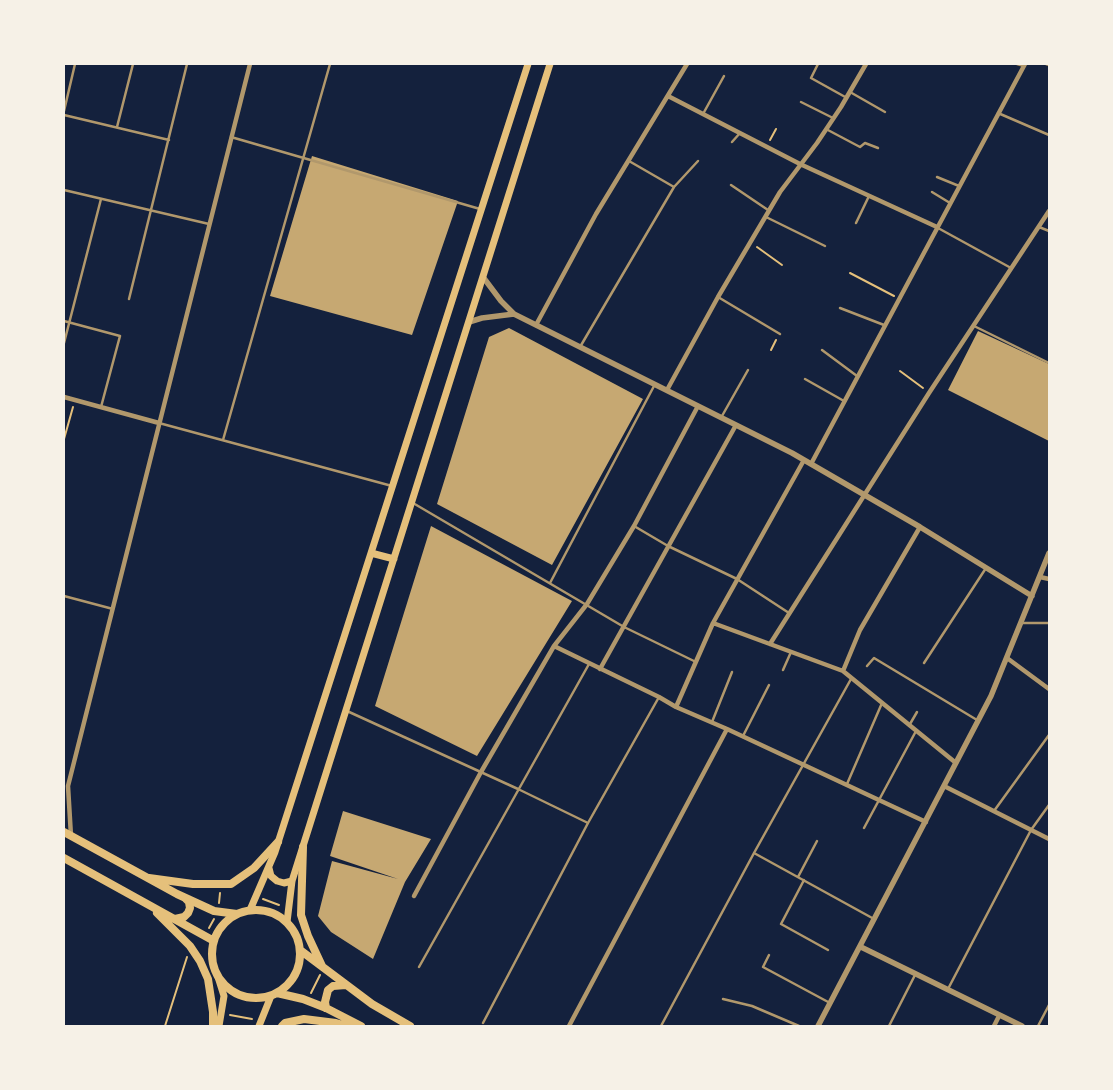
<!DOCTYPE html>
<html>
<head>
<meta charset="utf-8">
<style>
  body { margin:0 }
  #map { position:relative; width:1113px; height:1090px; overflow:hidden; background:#14213d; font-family:Ubuntu,sans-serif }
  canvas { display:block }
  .frame { position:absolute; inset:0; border:65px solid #f6f1e7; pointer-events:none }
</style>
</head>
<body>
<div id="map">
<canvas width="1113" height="1090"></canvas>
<div class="frame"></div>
</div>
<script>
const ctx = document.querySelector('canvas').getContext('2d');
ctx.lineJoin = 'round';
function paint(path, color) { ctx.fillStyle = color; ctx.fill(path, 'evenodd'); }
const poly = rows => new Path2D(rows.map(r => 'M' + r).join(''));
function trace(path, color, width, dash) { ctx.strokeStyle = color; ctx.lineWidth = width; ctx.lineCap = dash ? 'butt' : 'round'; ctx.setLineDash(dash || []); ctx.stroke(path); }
paint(poly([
  [312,156,458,201,412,335,270,296],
  [509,328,643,399,552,565,437,504,489,337],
  [978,331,1049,364,1049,441,948,390],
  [431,526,572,601,477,756,375,706],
  [343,811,431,839,405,882,373,959,331,932,318,916,332,861,398,879,330,856]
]), '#c6a872');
trace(poly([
  [770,140,776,129],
  [757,247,782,265],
  [850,273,894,296],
  [771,350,776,340],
  [900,371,923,388],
  [64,439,73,407],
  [263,899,279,905],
  [219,903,220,893],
  [209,928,214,919],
  [311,993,320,975],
  [230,1015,252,1019],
  [165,1026,187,957]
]), '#e5c07b', 2);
trace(poly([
  [818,64,811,78,847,98],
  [1017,64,1024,66],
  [1046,64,1049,65],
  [850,92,885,112],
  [801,102,833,118],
  [64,111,75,64],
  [998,113,1049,135],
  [703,114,724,76],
  [64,115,169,140],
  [117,127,133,64],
  [826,129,860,147,865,143,878,148],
  [231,137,480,209],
  [732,142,740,133],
  [629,161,674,187],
  [937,177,959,186],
  [731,185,768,210],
  [64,190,209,224],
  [932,192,950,203],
  [766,217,825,246],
  [856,223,869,196],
  [1039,227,1049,231],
  [938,228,1011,268],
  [718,297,780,334],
  [129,299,187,64],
  [840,308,884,325],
  [64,321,120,336,101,407],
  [974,326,1049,363],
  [64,343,101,199],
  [580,347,674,187,698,161],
  [822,350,857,376],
  [805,379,844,401],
  [722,416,748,370],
  [159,423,392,486],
  [223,440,330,64],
  [413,503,624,627,696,662],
  [634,526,668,546,737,579,789,613],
  [550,583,654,386],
  [64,596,113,609],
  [1022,623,1049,623],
  [924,663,986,568],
  [867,666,874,658,977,720],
  [783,670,791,652],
  [347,711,518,789,588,823],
  [712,722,732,672],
  [910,724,917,712],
  [743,736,769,685],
  [847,784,882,703],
  [994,811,1049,735],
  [864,828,916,731],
  [754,853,874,919],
  [798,877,817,841],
  [804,880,781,924,828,950],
  [769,955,763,967,830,1003],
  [419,967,589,664],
  [948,989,1031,830,1049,805],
  [723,999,752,1006,799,1026],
  [483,1023,588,823,659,697],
  [661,1026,754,853,851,679],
  [889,1026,915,975],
  [1038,1026,1049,1005]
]), '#b1986c', 2.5);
trace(poly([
  [668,96,800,164,937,227],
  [536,325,596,214,687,64],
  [667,390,718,297,780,192,817,143,841,107,866,64],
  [64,397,159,423],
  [811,464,1025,64],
  [1040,577,1049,579],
  [713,623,843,671,956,763],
  [770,644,929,393,1049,211],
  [554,646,659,697,676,707,727,729,926,822],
  [1007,658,1049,689],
  [600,669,736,425],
  [843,671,860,630,920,527],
  [676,707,713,623,804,460],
  [944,786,1049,839],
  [71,836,68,786,250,64],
  [414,896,481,772,554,646,587,604,634,526,698,406],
  [569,1026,727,729],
  [994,1026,999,1016]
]), '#b1986c', 4.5);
trace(poly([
  [514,314,792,453,920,527,1032,596],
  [469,322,482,318,514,314,501,301,483,277],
  [861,947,1022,1026],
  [818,1026,991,696,1049,553]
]), '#b1986c', 5.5);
trace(poly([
  [371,553,394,559],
  [269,868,271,876,277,881,284,883,292,881],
  [250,910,275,852,528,64],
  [287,922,292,881,550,64],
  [218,977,224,996,219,1026],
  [259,1026,271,996]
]), '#e5c07b', 7);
trace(poly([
  [64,832,177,894,214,911,237,914],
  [303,847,301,915,308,936,322,966],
  [64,858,214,941],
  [149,878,193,884,231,884,254,868,278,842],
  '212 954a44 44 0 1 1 88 0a44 44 0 1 1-88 0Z',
  [157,913,190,946,200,961,208,979,213,1012,213,1026],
  [175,919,184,917,188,913,190,908,189,902,185,898],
  [300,950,372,1004,410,1026],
  [277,993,303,999,326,1008,361,1026],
  [326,1008,325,1002,328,990,333,986,346,985],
  [282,1026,285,1023,304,1019,336,1023,347,1026]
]), '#e5c07b', 8);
</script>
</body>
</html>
